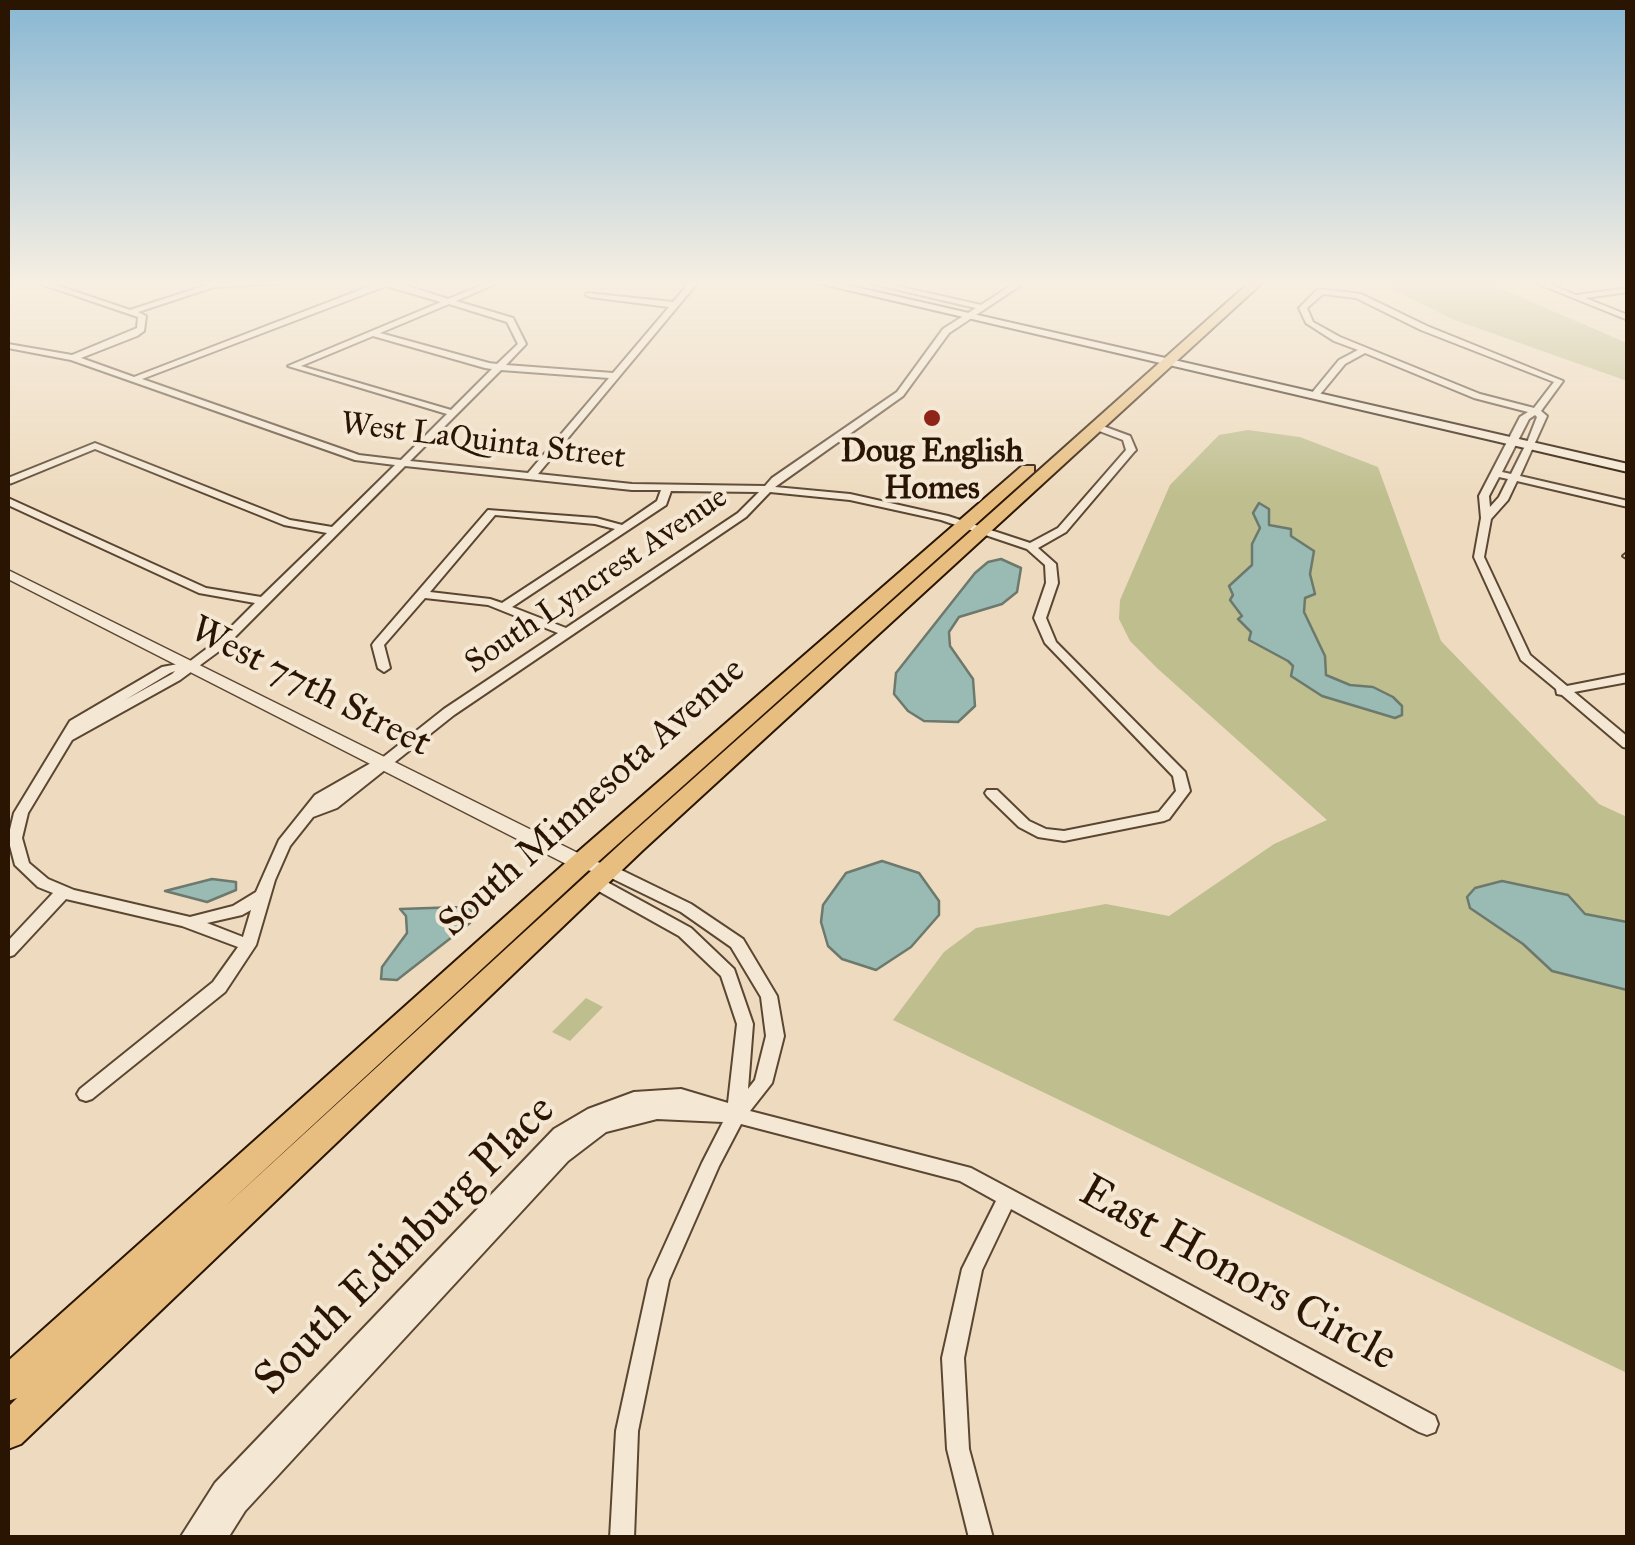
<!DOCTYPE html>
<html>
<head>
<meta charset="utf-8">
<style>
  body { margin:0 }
  #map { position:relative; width:1635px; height:1545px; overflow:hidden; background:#eedbbf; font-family:"IM FELL Great Primer",serif }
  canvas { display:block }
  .frame { position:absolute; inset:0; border:10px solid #2a1503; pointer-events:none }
</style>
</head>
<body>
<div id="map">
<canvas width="1635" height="1545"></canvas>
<div class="frame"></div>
</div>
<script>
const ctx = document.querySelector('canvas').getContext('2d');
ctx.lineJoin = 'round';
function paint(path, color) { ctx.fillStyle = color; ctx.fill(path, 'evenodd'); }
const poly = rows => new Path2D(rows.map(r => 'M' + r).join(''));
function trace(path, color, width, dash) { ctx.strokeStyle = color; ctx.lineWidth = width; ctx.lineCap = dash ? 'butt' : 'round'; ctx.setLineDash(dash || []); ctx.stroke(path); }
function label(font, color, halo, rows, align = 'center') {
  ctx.font = font + ' "IM FELL Great Primer",serif'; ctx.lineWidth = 8; ctx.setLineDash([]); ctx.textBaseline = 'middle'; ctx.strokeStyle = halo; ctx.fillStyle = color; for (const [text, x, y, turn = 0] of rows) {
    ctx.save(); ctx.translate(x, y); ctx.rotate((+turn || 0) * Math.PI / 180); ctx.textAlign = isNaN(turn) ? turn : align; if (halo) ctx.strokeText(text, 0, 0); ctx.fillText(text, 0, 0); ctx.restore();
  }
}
paint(poly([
  [1375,281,1483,281,1627,343,1627,381,1452,319],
  [1248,430,1300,437,1378,467,1441,641,1599,804,1627,817,1627,1373,893,1020,944,952,976,928,1106,904,1169,916,1274,844,1327,820,1158,669,1130,641,1119,619,1120,600,1170,485,1219,435],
  [586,998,603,1007,570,1041,552,1032]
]), '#bebe8e');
const water = poly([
  [1259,503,1269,509,1269,525,1291,529,1291,536,1314,551,1310,574,1315,594,1305,598,1304,612,1325,656,1326,675,1350,685,1373,687,1393,697,1402,706,1402,715,1395,718,1322,696,1291,676,1293,666,1288,661,1249,640,1251,632,1238,619,1242,616,1230,600,1233,595,1229,586,1252,565,1252,544,1260,528,1253,513,1259,503],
  [1001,559,1021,568,1017,592,1002,604,959,617,949,632,950,646,973,679,975,706,958,722,924,721,908,711,894,694,896,673,975,573,988,562,1001,559],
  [882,861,919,873,939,901,939,915,911,947,876,970,842,959,828,946,821,922,823,905,846,873,882,861],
  [212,879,236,882,236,890,207,902,165,891,212,879],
  [1502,881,1568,895,1585,914,1627,922,1627,990,1552,971,1523,944,1470,908,1467,897,1475,888,1502,881],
  [460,907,471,910,470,923,397,980,381,979,382,967,407,933,406,916,400,909,460,907]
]);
paint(water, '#99bbb4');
trace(water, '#6d796d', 2.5);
const minor = poly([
  [32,281,44,281,130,310,213,283,292,281,288,283,214,287,138,312,146,316,144,331,137,336,81,358,134,377,383,281,392,281,448,299,492,281,503,281,456,301,513,318,526,344,506,365,613,373,669,307,590,297,586,295,587,293,673,302,691,281,699,281,538,474,632,484,765,486,772,478,897,392,943,329,976,308,860,281,875,281,981,305,1018,281,1027,281,949,333,903,396,775,487,850,494,948,516,1030,543,1058,528,1126,450,1123,440,1094,429,1094,425,1100,425,1130,436,1136,450,1134,452,1066,532,1038,548,1056,564,1058,583,1046,618,1056,642,1185,772,1190,791,1169,819,1164,821,1064,841,1038,837,1019,827,987,796,985,793,987,790,997,790,1029,821,1046,829,1064,831,1159,812,1176,791,1173,776,1045,643,1034,618,1046,583,1045,565,1027,549,941,520,850,500,770,492,746,517,454,715,337,808,313,817,290,846,275,880,256,945,225,992,92,1099,86,1101,80,1099,77,1094,80,1089,213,982,238,947,182,926,66,899,14,955,8,957,8,941,53,893,38,887,15,865,8,838,14,813,70,721,162,667,189,662,218,640,255,603,199,593,8,505,8,498,206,588,261,597,327,533,284,525,95,449,12,483,8,484,8,478,95,443,290,520,332,527,395,465,355,460,71,360,8,348,8,344,72,355,137,328,138,317,32,281],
  [386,286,441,302,288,366,447,414,401,460,359,455,142,379,386,286],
  [449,304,507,322,518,344,497,364,489,363,380,333,449,304],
  [373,336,485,368,492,369,451,410,301,366,373,336],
  [501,370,609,378,528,473,410,461,501,370],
  [405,466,632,490,661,490,657,501,622,525,596,518,488,510,374,642,372,645,378,668,384,672,390,668,384,645,425,598,488,605,558,633,444,709,377,762,371,763,315,795,279,840,256,892,233,906,190,917,74,890,48,879,29,863,22,838,28,813,72,740,180,680,226,646,405,466],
  [671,491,759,492,738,513,566,628,512,607,666,505,671,491],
  [495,515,595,524,615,529,502,603,490,599,430,592,495,515],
  [175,671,172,674,125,700,170,673,175,671],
  [251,910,243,937,207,923,242,915,251,910],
  [1531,281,1542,281,1576,295,1628,288,1628,292,1585,298,1628,315,1628,320,1531,281],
  [1318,289,1361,294,1427,326,1563,381,1541,411,1547,416,1520,476,1628,501,1628,507,1517,481,1508,500,1491,519,1484,557,1530,655,1567,686,1628,674,1628,682,1574,692,1628,737,1628,748,1623,747,1562,695,1557,694,1556,689,1521,660,1474,557,1481,518,1479,496,1520,417,1528,412,1474,398,1365,353,1345,364,1317,398,1311,398,1311,394,1339,360,1358,350,1334,341,1306,323,1299,308,1318,289],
  [1323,294,1356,298,1421,330,1554,382,1534,408,1480,394,1340,337,1313,322,1307,308,1323,294],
  [1535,415,1537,417,1528,440,1511,474,1502,472,1529,419,1535,415],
  [1499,477,1508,479,1499,497,1490,507,1489,496,1499,477],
  [1628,552,1628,559,1623,556,1628,552],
  [581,858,613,866,691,904,743,939,777,996,784,1036,772,1083,750,1111,971,1168,1435,1416,1438,1424,1435,1432,1427,1435,1419,1432,1011,1209,982,1270,964,1358,969,1449,993,1538,969,1538,947,1449,942,1358,962,1269,996,1201,960,1181,741,1124,719,1166,669,1280,638,1431,634,1538,610,1538,616,1431,649,1280,702,1163,723,1122,657,1119,606,1132,568,1161,245,1511,228,1538,180,1538,215,1483,554,1129,588,1109,634,1092,681,1089,728,1103,737,1024,721,976,679,936,586,884,583,880,586,876,596,876,691,928,734,969,753,1024,748,1089,755,1080,766,1036,761,997,731,947,681,912,603,874,576,867,574,863,576,859,581,858]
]);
const tertiary = poly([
  [8,570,588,858,590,863,588,868,574,868,8,579,8,570]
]);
const secondary = poly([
  [809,281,829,281,1628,464,1628,472,809,281]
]);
const primary = poly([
  [1251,281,1264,281,644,849,21,1444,8,1449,8,1407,17,1398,8,1401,8,1361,572,857,1022,466,1034,466,1034,472,590,869,221,1210,628,837,1251,281]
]);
trace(minor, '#5b4632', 4);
trace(tertiary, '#5b4632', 3);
trace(secondary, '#2a1503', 4);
trace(primary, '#2a1503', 4);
paint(minor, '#f4e8d5');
paint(tertiary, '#f4e8d5');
paint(secondary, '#f4e8d5');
paint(primary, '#e7be80');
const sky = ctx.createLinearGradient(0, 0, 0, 497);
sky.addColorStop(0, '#88b7d3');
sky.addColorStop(0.57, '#f7efe2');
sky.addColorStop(1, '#f7efe200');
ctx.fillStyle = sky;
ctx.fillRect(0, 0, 1635, 497);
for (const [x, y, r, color] of [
  [932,418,10,"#8f2418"]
]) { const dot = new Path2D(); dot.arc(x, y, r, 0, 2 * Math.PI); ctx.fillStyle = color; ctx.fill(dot); trace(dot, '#f4e8d5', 4); }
label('32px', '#2a1503', '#f4e8d5', [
  ["West LaQuinta Street",483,442,7],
  ["South Lyncrest Avenue",597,581,-34]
]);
label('bold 32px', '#2a1503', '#f4e8d5', [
  ["Doug English",932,453],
  ["Homes",932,490]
]);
label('38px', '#2a1503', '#f4e8d5', [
  ["West 77th Street",310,688,27],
  ["South Minnesota Avenue",593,798,-42]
]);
label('45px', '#2a1503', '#f4e8d5', [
  ["South Edinburg Place",406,1246,-45],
  ["East Honors Circle",1237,1275,29]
]);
</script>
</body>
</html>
